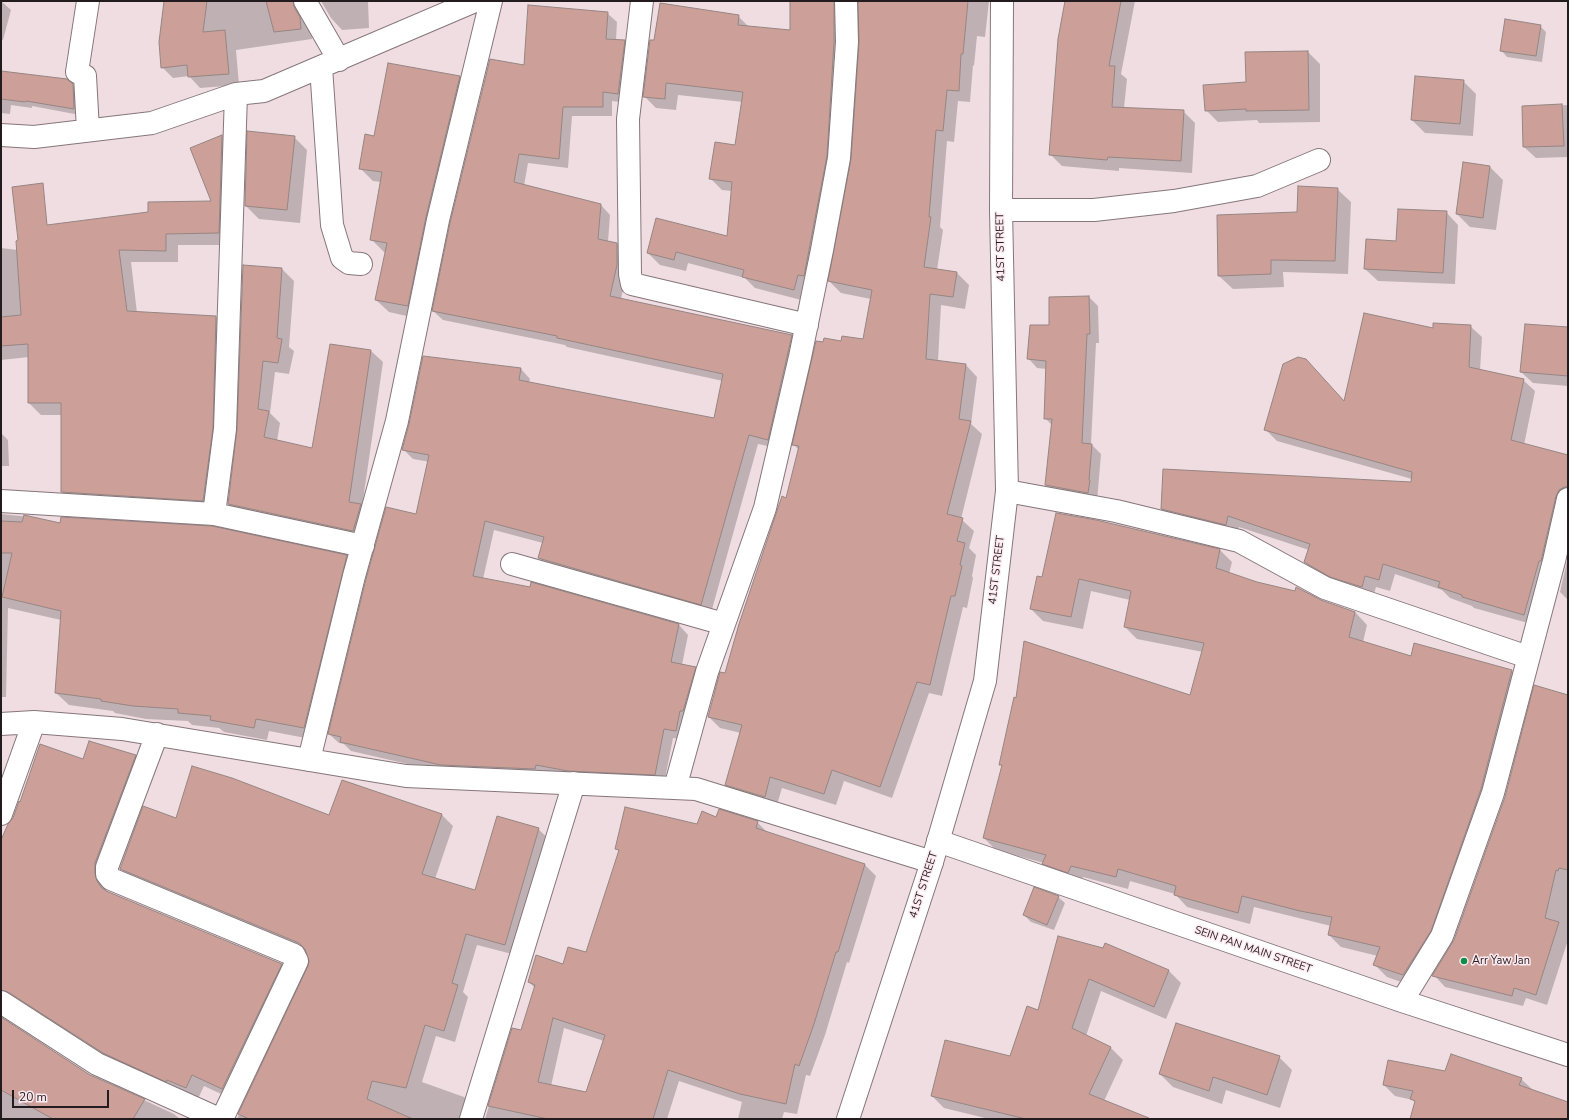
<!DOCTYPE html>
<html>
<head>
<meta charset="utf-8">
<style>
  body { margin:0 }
  #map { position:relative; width:1569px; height:1120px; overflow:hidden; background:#efdde2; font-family:"Nunito Sans",sans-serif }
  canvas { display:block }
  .frame { position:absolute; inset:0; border:2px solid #231c1e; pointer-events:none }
  .scale { position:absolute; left:12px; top:1090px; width:97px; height:18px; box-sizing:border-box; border:2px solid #231c1e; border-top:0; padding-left:5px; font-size:12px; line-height:14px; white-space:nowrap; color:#231c1e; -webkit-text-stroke:3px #fdeaf0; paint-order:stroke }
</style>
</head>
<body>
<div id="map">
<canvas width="1569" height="1120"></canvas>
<div class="frame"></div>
<div class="scale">20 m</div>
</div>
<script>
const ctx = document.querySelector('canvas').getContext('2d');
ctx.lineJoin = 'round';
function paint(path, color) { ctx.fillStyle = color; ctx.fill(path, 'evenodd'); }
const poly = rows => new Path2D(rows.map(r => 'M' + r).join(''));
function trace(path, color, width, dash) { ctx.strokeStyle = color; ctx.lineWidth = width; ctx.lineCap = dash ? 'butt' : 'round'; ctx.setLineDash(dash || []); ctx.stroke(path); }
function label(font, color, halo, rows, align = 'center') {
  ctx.font = font + ' "Nunito Sans",sans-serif'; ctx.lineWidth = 3; ctx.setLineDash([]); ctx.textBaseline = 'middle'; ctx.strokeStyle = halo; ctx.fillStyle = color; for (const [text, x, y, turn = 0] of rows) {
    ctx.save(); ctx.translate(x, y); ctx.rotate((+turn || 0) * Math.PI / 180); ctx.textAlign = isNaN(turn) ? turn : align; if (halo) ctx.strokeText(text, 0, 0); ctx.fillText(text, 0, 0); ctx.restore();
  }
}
paint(poly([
  [1,1,11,10,3,40,1,40],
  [165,1,310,1,312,39,236,50,239,85,200,88,189,76,173,78,162,67],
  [321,1,368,1,369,28,342,30,331,18],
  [791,1,854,1,805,301,755,288,745,278,688,263,686,271,660,265,648,253,728,237,732,191,722,190,710,178,736,146,743,102,678,95,676,110,656,108,644,96,738,16,749,27,791,31],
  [859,1,989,1,985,37,977,36,974,66,973,65,970,102,958,101,954,142,947,141,940,227,943,230,937,270,957,273,969,285,965,309,941,305,938,361,966,365,977,377,971,424,982,434,961,519,974,531,969,548,976,555,972,576,973,578,967,608,963,607,942,696,929,693,892,798,844,781,836,805,782,788,776,808,738,796,726,785,741,733,720,728,709,717,726,674,787,499,799,450,794,445,824,343,864,340,871,299,841,293,829,281,852,159,860,43],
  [1066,1,1135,1,1121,74,1127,79,1124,108,1183,111,1195,123,1192,173,1119,168,1119,171,1062,166,1050,154],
  [607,13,617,22,616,40,624,41,634,50,628,103,612,101,612,116,572,116,568,168,528,163,524,186,601,205,610,215,608,242,617,244,626,254,626,275,621,299,791,336,801,346,777,448,758,444,711,613,548,567,539,558,543,543,494,530,483,579,530,588,532,584,679,625,688,635,682,665,695,668,704,677,685,740,673,738,664,784,451,774,351,751,344,744,339,743,329,734,417,516,430,462,413,459,403,449,410,424,424,357,521,369,530,379,529,383,715,419,723,381,567,347,565,345,443,320,433,311,525,66],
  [1540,26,1546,32,1542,62,1507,57,1501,50],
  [1308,52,1320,64,1320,122,1259,123,1257,120,1218,122,1206,110,1247,83,1246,53],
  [1,72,72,85,79,91,80,115,32,106,32,108,11,105,10,114,1,113],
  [460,77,472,90,420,319,389,312,376,300,386,253,384,252,371,239,381,182,373,181,360,168,375,137],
  [1463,81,1476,94,1473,136,1425,133,1412,120],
  [1568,105,1568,157,1536,158,1524,147,1523,107],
  [222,136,234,148,231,245,178,245,178,262,131,262,137,313,216,317,228,329,215,513,74,504,62,492,62,415,41,415,29,403,29,357,1,360,1,248,44,253,149,213,213,202],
  [294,137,307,150,300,223,259,219,246,206],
  [1490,167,1503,180,1496,230,1470,227,1457,214],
  [1337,189,1351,202,1348,274,1283,272,1284,287,1233,289,1219,276,1298,213],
  [1446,212,1458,225,1455,284,1378,281,1365,269,1397,242],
  [282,269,294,281,289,347,294,351,289,374,275,372,270,413,280,423,277,441,312,449,371,351,383,362,362,507,372,517,365,542,241,516,229,504],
  [1089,297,1098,306,1099,343,1096,343,1091,444,1101,454,1097,502,1055,494,1046,485,1052,425,1045,418,1047,369,1037,368,1028,358,1051,326],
  [1470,326,1482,337,1480,371,1523,380,1535,391,1524,445,1568,456,1568,506,1535,625,1474,608,1472,606,1450,598,1442,590,1395,574,1390,591,1376,587,1373,598,1317,574,1305,562,1309,550,1239,527,1237,536,1174,520,1162,509,1412,483,1412,479,1277,441,1265,429,1344,402,1434,329],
  [1568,328,1568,386,1533,383,1521,372],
  [1,433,8,440,9,466,1,466],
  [1,514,21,516,61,524,346,556,359,569,316,740,269,731,267,740,224,732,219,728,192,725,188,721,146,719,115,713,113,711,69,705,56,693,61,620,8,608,6,697,1,697],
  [1220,550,1232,562,1229,574,1355,612,1367,625,1363,642,1411,657,1415,644,1512,671,1524,683,1415,987,1387,977,1375,965,1378,956,1341,947,1329,935,1331,926,1254,907,1250,924,1187,907,1175,894,1130,881,1128,889,1083,877,1080,884,1056,876,1044,863,996,850,984,838,1003,767,1000,764,1191,696,1203,652,1137,639,1125,627,1130,600,1091,591,1083,629,1043,621,1031,609,1042,578],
  [1568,557,1568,600,1560,592],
  [1568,696,1568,940,1547,1005,1526,998,1523,1006,1445,987,1434,975,1455,941],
  [135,756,146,767,105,886,107,892,281,964,293,976,234,1100,204,1086,197,1101,1,1008,1,842,84,760],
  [342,782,442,815,453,826,435,879,476,892,538,829,550,840,516,955,477,945,463,992,468,997,455,1042,436,1036,422,1082,464,1097,476,1108,472,1119,237,1119,309,967,310,960,308,953,132,880,121,869,177,819,330,816],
  [717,818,757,822,768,833,865,865,876,876,849,963,847,962,825,1035,810,1076,806,1075,797,1114,784,1112,782,1119,738,1119,742,1102,679,1081,667,1119,485,1119,513,1029,522,1031,535,988,529,982,587,953,619,851,616,848],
  [564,1028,604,1041,587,1093,551,1086],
  [1058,897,1065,903,1054,930,1031,922,1024,915],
  [1106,944,1169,971,1181,983,1166,1019,1101,991,1086,1036,1111,1048,1123,1060,1104,1101,1119,1119,989,1119,944,1108,932,1096,1010,1057,1039,1011,1103,949],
  [1,1018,90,1075,174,1114,180,1119,1,1119],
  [1279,1057,1292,1070,1280,1108,1226,1090,1222,1104,1173,1087,1160,1074],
  [1446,1072,1521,1079,1533,1090,1568,1103,1568,1119,1412,1119,1416,1103,1413,1100,1395,1096,1384,1085]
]), '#0003');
const building = poly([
  [164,1,207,1,203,32,225,30,229,74,188,77,187,65,161,68,159,42,164,1],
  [266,1,293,1,294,7,300,17,301,29,274,32,266,1],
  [790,1,834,1,834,42,827,156,804,276,798,275,794,290,742,277,744,270,676,252,674,260,647,253,656,218,727,236,732,182,709,179,715,142,735,145,743,92,666,83,665,99,643,97,650,40,654,40,660,3,739,15,738,25,790,30,790,1],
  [858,1,968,1,963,54,961,54,959,91,947,90,943,131,936,130,929,217,931,217,924,267,957,272,953,297,930,294,926,359,966,364,959,419,971,421,947,514,963,518,957,541,965,543,960,565,962,566,955,596,951,596,930,685,917,682,880,787,832,770,824,794,770,777,765,797,725,785,742,725,708,717,720,672,725,673,739,624,782,496,786,498,799,446,792,445,816,341,823,342,824,338,841,341,842,336,863,339,872,290,828,281,851,159,859,43,858,1],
  [1065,1,1121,1,1109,66,1115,66,1112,107,1184,110,1181,161,1108,157,1107,160,1049,155,1058,39,1065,1],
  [528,5,608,12,606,39,625,40,618,94,603,92,603,107,563,107,559,159,519,154,514,182,601,204,598,239,617,243,617,265,610,296,792,335,768,440,749,435,701,605,538,558,544,537,485,521,473,576,530,587,531,582,679,624,671,662,696,667,683,711,680,711,676,731,664,729,655,775,568,771,536,765,535,769,441,765,340,742,341,737,328,734,366,579,386,507,416,514,429,455,402,450,409,424,423,356,521,368,519,380,714,418,723,374,557,338,557,336,432,311,450,223,490,59,524,65,528,5],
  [1505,19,1541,25,1536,56,1500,51,1505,19],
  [1308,51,1309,110,1246,111,1246,109,1205,111,1203,85,1246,82,1245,52,1308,51],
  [388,63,460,76,426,217,408,306,375,300,387,243,370,240,382,172,359,169,365,134,374,136,388,63],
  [1,71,67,79,73,84,74,109,26,101,25,102,1,99,1,71],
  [1415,76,1464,80,1460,124,1411,120,1415,76],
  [1562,104,1564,146,1523,147,1522,106,1562,104],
  [247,131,295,136,287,210,245,206,247,131],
  [222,135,219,233,166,234,166,251,119,250,127,311,216,316,213,428,203,501,61,492,61,403,28,403,28,344,1,346,1,317,21,315,16,241,18,240,12,187,43,183,47,225,148,212,148,202,211,201,190,148,222,135],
  [1463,162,1490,166,1483,218,1456,214,1463,162],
  [1298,186,1338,188,1335,261,1271,260,1271,274,1218,276,1217,215,1297,212,1298,186],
  [1398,209,1447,211,1443,273,1364,269,1366,239,1396,241,1398,209],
  [243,265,282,268,277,338,282,339,278,363,263,361,258,409,269,411,264,437,312,448,330,344,371,350,349,502,361,504,353,531,228,504,237,429,243,265],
  [1089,296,1090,334,1087,334,1082,443,1092,444,1089,480,1090,480,1088,493,1045,485,1052,419,1044,419,1046,361,1027,359,1030,325,1049,325,1049,297,1089,296],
  [1364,313,1433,328,1433,323,1471,325,1469,367,1524,379,1511,440,1568,455,1568,487,1564,487,1559,490,1556,496,1541,561,1539,561,1524,615,1462,597,1462,595,1438,587,1440,582,1383,564,1379,580,1365,576,1362,587,1330,577,1304,562,1310,544,1228,516,1226,525,1161,509,1163,469,1411,482,1412,472,1264,430,1283,364,1298,357,1306,359,1344,401,1364,313],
  [1525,324,1568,327,1568,376,1520,372,1525,324],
  [1056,513,1096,520,1220,549,1216,568,1257,582,1295,591,1296,587,1321,600,1355,612,1349,637,1411,656,1414,643,1512,670,1481,789,1431,931,1403,975,1373,965,1380,947,1328,935,1332,917,1300,911,1242,896,1238,913,1174,895,1176,886,1118,869,1116,877,1071,866,1068,873,1042,864,1046,855,983,838,1002,765,999,765,1014,697,1016,698,1024,641,1190,695,1204,643,1124,627,1131,591,1079,579,1071,617,1030,609,1037,576,1042,577,1056,513],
  [24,515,60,523,61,517,212,526,347,555,304,728,256,719,254,728,210,720,211,716,178,713,178,709,133,706,101,701,101,699,55,693,61,611,2,597,12,553,1,553,1,521,22,522,24,515],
  [1534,685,1568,695,1568,870,1559,868,1558,871,1556,870,1545,918,1559,922,1536,995,1514,988,1512,996,1432,976,1454,940,1505,797,1534,685],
  [89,741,136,755,95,863,95,874,97,881,101,887,106,891,282,964,222,1089,192,1075,186,1088,167,1080,166,1082,103,1053,8,992,1,990,1,840,8,824,13,818,19,801,20,802,40,744,83,759,89,741],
  [192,766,232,778,329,815,342,780,442,814,422,874,475,890,497,816,539,828,505,945,466,934,452,983,458,985,444,1031,425,1025,406,1088,372,1081,367,1099,413,1119,249,1119,238,1114,308,966,309,961,305,949,299,943,120,869,143,806,176,818,192,766],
  [625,807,697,824,702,811,716,817,719,809,758,821,756,828,865,864,838,952,836,952,814,1024,799,1066,795,1064,786,1104,740,1094,668,1070,653,1119,548,1119,488,1106,512,1028,521,1030,535,985,528,982,536,955,563,964,568,947,586,952,619,850,615,849,625,807],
  [553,1018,605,1035,586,1092,538,1082,553,1018],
  [1034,887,1059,896,1047,925,1023,915,1034,887],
  [1058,936,1103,948,1105,943,1169,970,1154,1007,1089,979,1072,1028,1111,1047,1089,1094,1149,1118,1149,1119,1026,1119,931,1096,945,1040,1010,1056,1027,1006,1038,1010,1058,936],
  [1,1017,90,1075,145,1099,133,1119,53,1119,1,1090,1,1017],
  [1176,1023,1280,1056,1267,1095,1213,1077,1209,1091,1159,1074,1176,1023],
  [1451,1054,1522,1078,1519,1085,1568,1102,1568,1119,1410,1119,1415,1101,1410,1099,1413,1091,1383,1085,1388,1060,1445,1071,1451,1054]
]);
paint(building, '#cca099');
trace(building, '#958582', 1);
const minor = poly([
  [88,1,77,72,85,76,88,130],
  [305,1,339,60],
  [642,1,628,119,630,274,632,284,807,325],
  [321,67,332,225,342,258,349,263,361,264],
  [1,135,34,137,152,123,236,94,264,91,271,88,475,1],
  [1001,210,1094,210,1174,201,1257,186,1319,160],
  [1007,491,1116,511,1239,541,1325,588,1528,657],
  [1,501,214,514,225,429,236,94],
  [214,514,363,546],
  [512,564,724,624],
  [1,724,34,722,122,729,406,776,696,789,932,862],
  [157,734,107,867,107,874,111,879,294,955,297,961,222,1119],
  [309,760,354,576,397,421,438,220,491,1],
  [675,788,707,672,765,508,800,357,822,250,839,158,847,42,846,1],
  [1,814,34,722],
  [938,841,1402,1001,1568,1055],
  [1402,1001,1442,936,1493,793,1554,561,1568,499],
  [1,1002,97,1064,219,1119],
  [471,1119,574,783]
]);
const secondary = poly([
  [848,1119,932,862,985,681,1007,491,1001,210,1002,1]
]);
trace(minor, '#86767a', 24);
trace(secondary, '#86767a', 24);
trace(minor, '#fff', 22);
trace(secondary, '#fff', 22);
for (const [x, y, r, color] of [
  [1464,961,4,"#0f8e4a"]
]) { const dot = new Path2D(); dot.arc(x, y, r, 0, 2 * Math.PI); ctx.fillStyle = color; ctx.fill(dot); trace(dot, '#fdeaf0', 1.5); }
label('11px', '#231c1e', '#fdeaf0', [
  ["41ST STREET",1001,247,-91],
  ["41ST STREET",997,570,-83],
  ["41ST STREET",924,885,-72],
  ["SEIN PAN MAIN STREET",1253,950,19]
]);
label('11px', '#231c1e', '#fdeaf0', [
  ["Arr Yaw Jan",1472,961]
], 'left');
</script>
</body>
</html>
